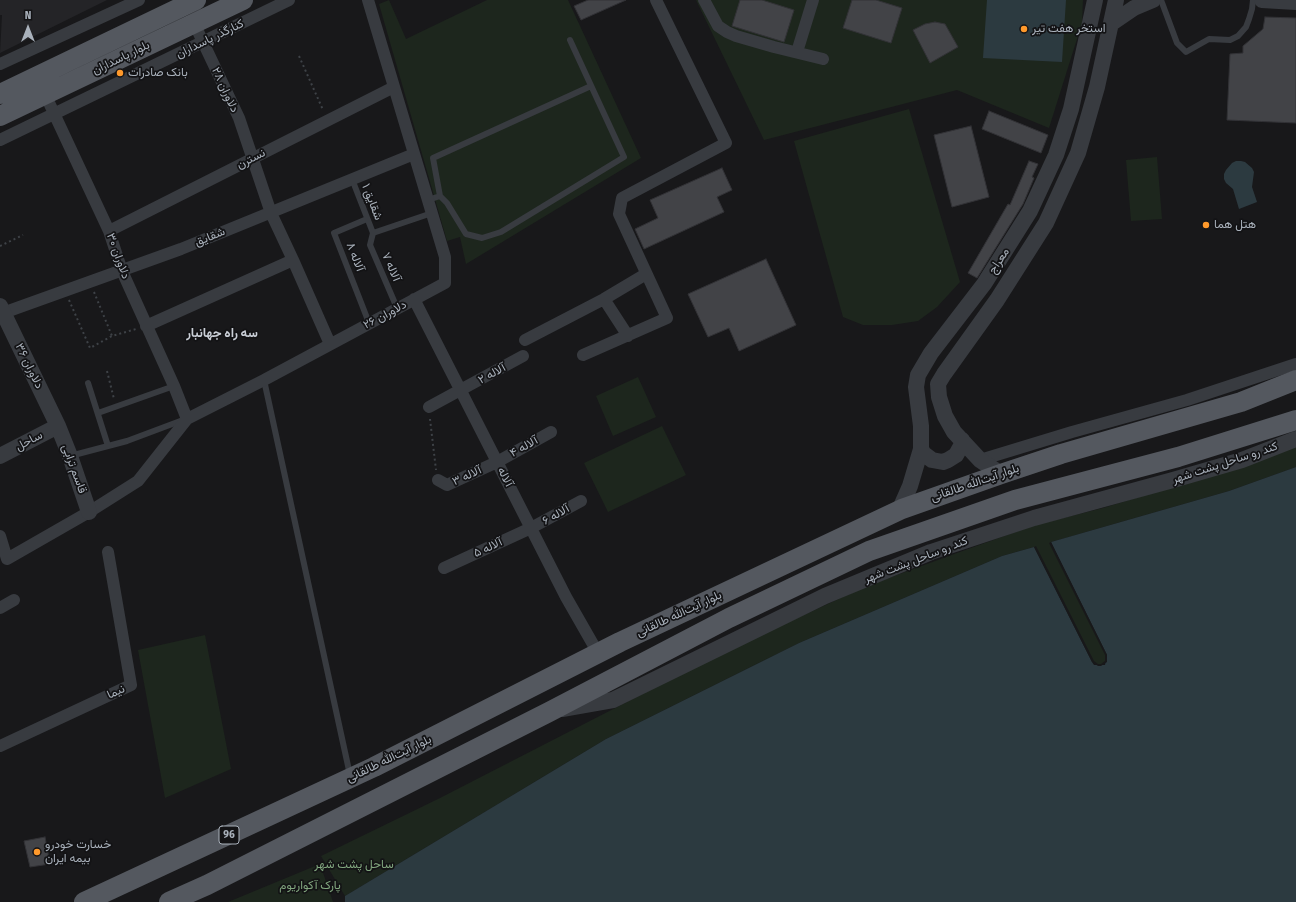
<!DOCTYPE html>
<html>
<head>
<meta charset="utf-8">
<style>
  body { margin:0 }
  #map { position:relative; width:1296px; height:902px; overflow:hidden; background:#18181a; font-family:"Fira Sans Condensed",sans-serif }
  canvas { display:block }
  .north { position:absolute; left:8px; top:8px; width:40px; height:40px; -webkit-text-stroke:3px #131315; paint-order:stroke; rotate:0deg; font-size:11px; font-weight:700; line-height:16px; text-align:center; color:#a9b1bb }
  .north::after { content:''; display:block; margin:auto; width:14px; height:18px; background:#a9b1bb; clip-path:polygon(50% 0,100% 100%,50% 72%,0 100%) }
</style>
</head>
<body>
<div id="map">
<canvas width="1296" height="902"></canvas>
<div class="north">N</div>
</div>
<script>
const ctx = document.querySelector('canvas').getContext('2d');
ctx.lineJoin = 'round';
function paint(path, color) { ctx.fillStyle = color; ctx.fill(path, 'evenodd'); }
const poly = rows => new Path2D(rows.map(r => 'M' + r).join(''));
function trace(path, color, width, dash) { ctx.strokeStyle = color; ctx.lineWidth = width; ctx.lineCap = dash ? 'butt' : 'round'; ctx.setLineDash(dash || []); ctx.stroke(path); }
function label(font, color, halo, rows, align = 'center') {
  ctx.font = font + ' "Fira Sans Condensed",Vazirmatn,sans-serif'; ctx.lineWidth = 3.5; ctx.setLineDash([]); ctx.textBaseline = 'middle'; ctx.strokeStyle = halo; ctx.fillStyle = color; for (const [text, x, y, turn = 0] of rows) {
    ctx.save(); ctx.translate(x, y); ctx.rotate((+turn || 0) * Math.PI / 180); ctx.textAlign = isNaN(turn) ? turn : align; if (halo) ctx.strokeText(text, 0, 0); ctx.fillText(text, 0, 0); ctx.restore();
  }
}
paint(poly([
  [0,0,107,0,0,53,2,15,0,15]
]), '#242427');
paint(poly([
  [389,0,406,39,487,0,568,0,641,158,466,264,460,237,447,241,379,4],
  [696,0,1083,0,1082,23,1049,128,957,90,764,140],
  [909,109,960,282,937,307,918,321,892,325,863,325,843,317,794,141],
  [1157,157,1162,219,1131,221,1126,160],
  [638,377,656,417,613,436,596,396],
  [662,426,686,475,608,512,584,463],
  [1296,446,1296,467,1229,491,1051,542,1107,655,1108,658,1101,666,1092,662,1034,547,1002,556,799,643,606,739,345,896,321,856,440,798,658,686,760,635,867,586,957,553,1035,525,1103,508,1233,468],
  [205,635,231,769,165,798,138,650],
  [320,864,333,902,228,902]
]), '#1d261d');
paint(poly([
  [987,0,1066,0,1062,62,983,58],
  [1236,161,1241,161,1245,162,1252,168,1254,172,1252,187,1257,202,1239,209,1233,189,1226,183,1224,179,1224,174,1226,170,1232,163],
  [1296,467,1296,902,345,902,345,896,606,739,799,643,1002,556,1034,547,1092,662,1094,665,1105,665,1107,655,1051,542,1229,491]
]), '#2c3a40');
paint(poly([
  [1051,542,1107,655,1107,662,1101,666,1098,666,1092,662,1034,547,1036,546,1094,661,1098,664,1101,664,1105,661,1105,655,1049,543]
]), '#18181a');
const building = poly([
  [588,0,626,0,581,20,574,6,588,0],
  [740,0,762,0,794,10,784,42,732,26,740,0],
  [852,0,876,0,902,8,891,43,843,28,852,0],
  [1265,17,1296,18,1296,123,1227,120,1230,54,1243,53,1243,46,1263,29,1265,17],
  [935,22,945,24,958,47,930,63,913,30,925,24,935,22],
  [989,111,1048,135,1041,153,982,129,989,111],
  [971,126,989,197,952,207,934,135,971,126],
  [1029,161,1038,164,1032,177,1034,178,1023,204,977,278,968,273,1008,204,1010,205,1029,161],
  [722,168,732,190,717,197,724,212,644,249,635,229,658,218,650,200,722,168],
  [766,259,796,325,739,351,729,328,708,337,688,294,766,259],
  [45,837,50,864,30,867,24,841,45,837]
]);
paint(building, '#424347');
trace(building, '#323236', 1);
trace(poly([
  [299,56,323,110],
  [0,246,23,235],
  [94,292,112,336],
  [69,300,90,348,112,336,136,329],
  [107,371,114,399],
  [430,419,436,470]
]), '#3e4247', 2, [2, 3]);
trace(poly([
  [1161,0,1177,43,1186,52,1209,39,1230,40,1238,36,1246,27,1249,19,1252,9,1253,0],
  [352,179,373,233],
  [440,196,433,158,591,86],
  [428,200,440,196,447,203,466,234,482,238,501,232,624,157,570,40],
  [367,219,334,233,369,323],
  [373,233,370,245,397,308],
  [373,233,432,213],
  [264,380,350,775],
  [88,383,108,446],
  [98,413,174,386],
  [70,456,127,441,183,420]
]), '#383b40', 6);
trace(poly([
  [704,0,718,26,727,32,736,36,774,47,823,59],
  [194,23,239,118,271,213,293,260],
  [797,52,813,0],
  [0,64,139,0],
  [45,94,109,231,122,271,174,386,187,419],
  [0,140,289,0],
  [109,231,394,87],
  [414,299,566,597,598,653],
  [604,299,628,336],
  [3,313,181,249,414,154],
  [146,326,293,260,330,344],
  [525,340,604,299,646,274],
  [583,355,667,318,619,214,622,198,726,143,656,0],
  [429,407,523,356],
  [980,460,1072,432,1187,400,1296,364],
  [438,480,447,485,497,462,551,432],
  [0,536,7,559,89,512,138,481,187,419,264,380,445,283,445,257,368,0],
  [444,568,531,528,581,501],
  [0,608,14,600],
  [0,746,131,685,108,552]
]), '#383b40', 12);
trace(poly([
  [1262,0,1296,2],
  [1112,23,1134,8,1153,0],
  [0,306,58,426,70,456,89,512],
  [921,449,924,454,932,460,943,462,948,460,956,455,961,446,962,440],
  [0,456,58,426],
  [1001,474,980,460,954,432,945,416,939,397,938,384,944,374,997,300,1046,223,1078,153,1097,87,1116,0],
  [899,511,910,486,921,449,921,426,916,387,918,375,931,353,984,284,1030,211,1056,155,1071,109,1095,0],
  [562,709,613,700,825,596,931,552,1034,518,1173,480,1242,460,1296,439]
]), '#383b40', 16);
trace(poly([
  [0,94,196,0],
  [0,116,243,0],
  [84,902,374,767,620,642,902,509,1001,474,1061,454,1241,402,1296,380],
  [169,902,207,885,549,712,729,618,869,551,1015,500,1178,457,1296,420]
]), '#54585f', 20);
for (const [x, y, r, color] of [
  [1024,29,4,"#ff992b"],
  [120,73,4,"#ff992b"],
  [1206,225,4,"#ff992b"],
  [37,852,4,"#ff992b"]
]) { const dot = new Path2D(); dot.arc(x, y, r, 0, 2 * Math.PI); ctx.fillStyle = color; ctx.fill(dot); trace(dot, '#131315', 1.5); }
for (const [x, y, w] of [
  [229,835,20]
]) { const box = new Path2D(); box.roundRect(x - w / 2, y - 9, w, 18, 3); ctx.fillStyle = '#131315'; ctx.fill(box); trace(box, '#a9b1bb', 1); }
label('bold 11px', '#a9b1bb', null, [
  ["96",229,835]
]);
label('12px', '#a9b1bb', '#131315', [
  ["استخر هفت تیر",1032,29],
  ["بانک صادرات",128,73],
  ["هتل هما",1214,225],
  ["خسارت خودرو",45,845],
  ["بیمه ایران",45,859]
], 'left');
label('12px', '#a9b1bb', '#131315', [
  ["کنارگذر پاسداران",210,39,-26],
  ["بلوار پاسداران",121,58,-26],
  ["دلاوران ۲۸",225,90,65],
  ["نسترن",251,159,-27],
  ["شقایق ۱",372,202,69],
  ["شقایق",210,237,-22],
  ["دلاوران ۳۰",118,256,70],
  ["آلاله ۸",355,257,69],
  ["معراج",999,261,-57],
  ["آلاله ۷",391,267,67],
  ["دلاوران ۲۶",385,315,-28],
  ["دلاوران ۳۶",29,366,64],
  ["آلاله ۲",492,374,-29],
  ["ساحل",29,441,-28],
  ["آلاله ۴",524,447,-29],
  ["کند رو ساحل پشت شهر",1225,463,-18],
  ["قاسم ترابی",74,469,70],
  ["آلاله ۳",467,476,-25],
  ["آلاله",505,477,63],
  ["بلوار آیت‌الله طالقانی",975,483,-19],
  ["آلاله ۶",556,515,-29],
  ["آلاله ۵",488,548,-25],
  ["کند رو ساحل پشت شهر",916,560,-21],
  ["بلوار آیت‌الله طالقانی",679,614,-25],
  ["نیما",116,692,-25],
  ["بلوار آیت‌الله طالقانی",389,759,-26]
]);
label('12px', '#82a77f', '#131315', [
  ["ساحل پشت شهر",354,865],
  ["پارک آکواریوم",310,886]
]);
label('bold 13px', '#cacfd7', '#131315', [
  ["سه راه جهانبار",222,333]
]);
</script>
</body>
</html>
